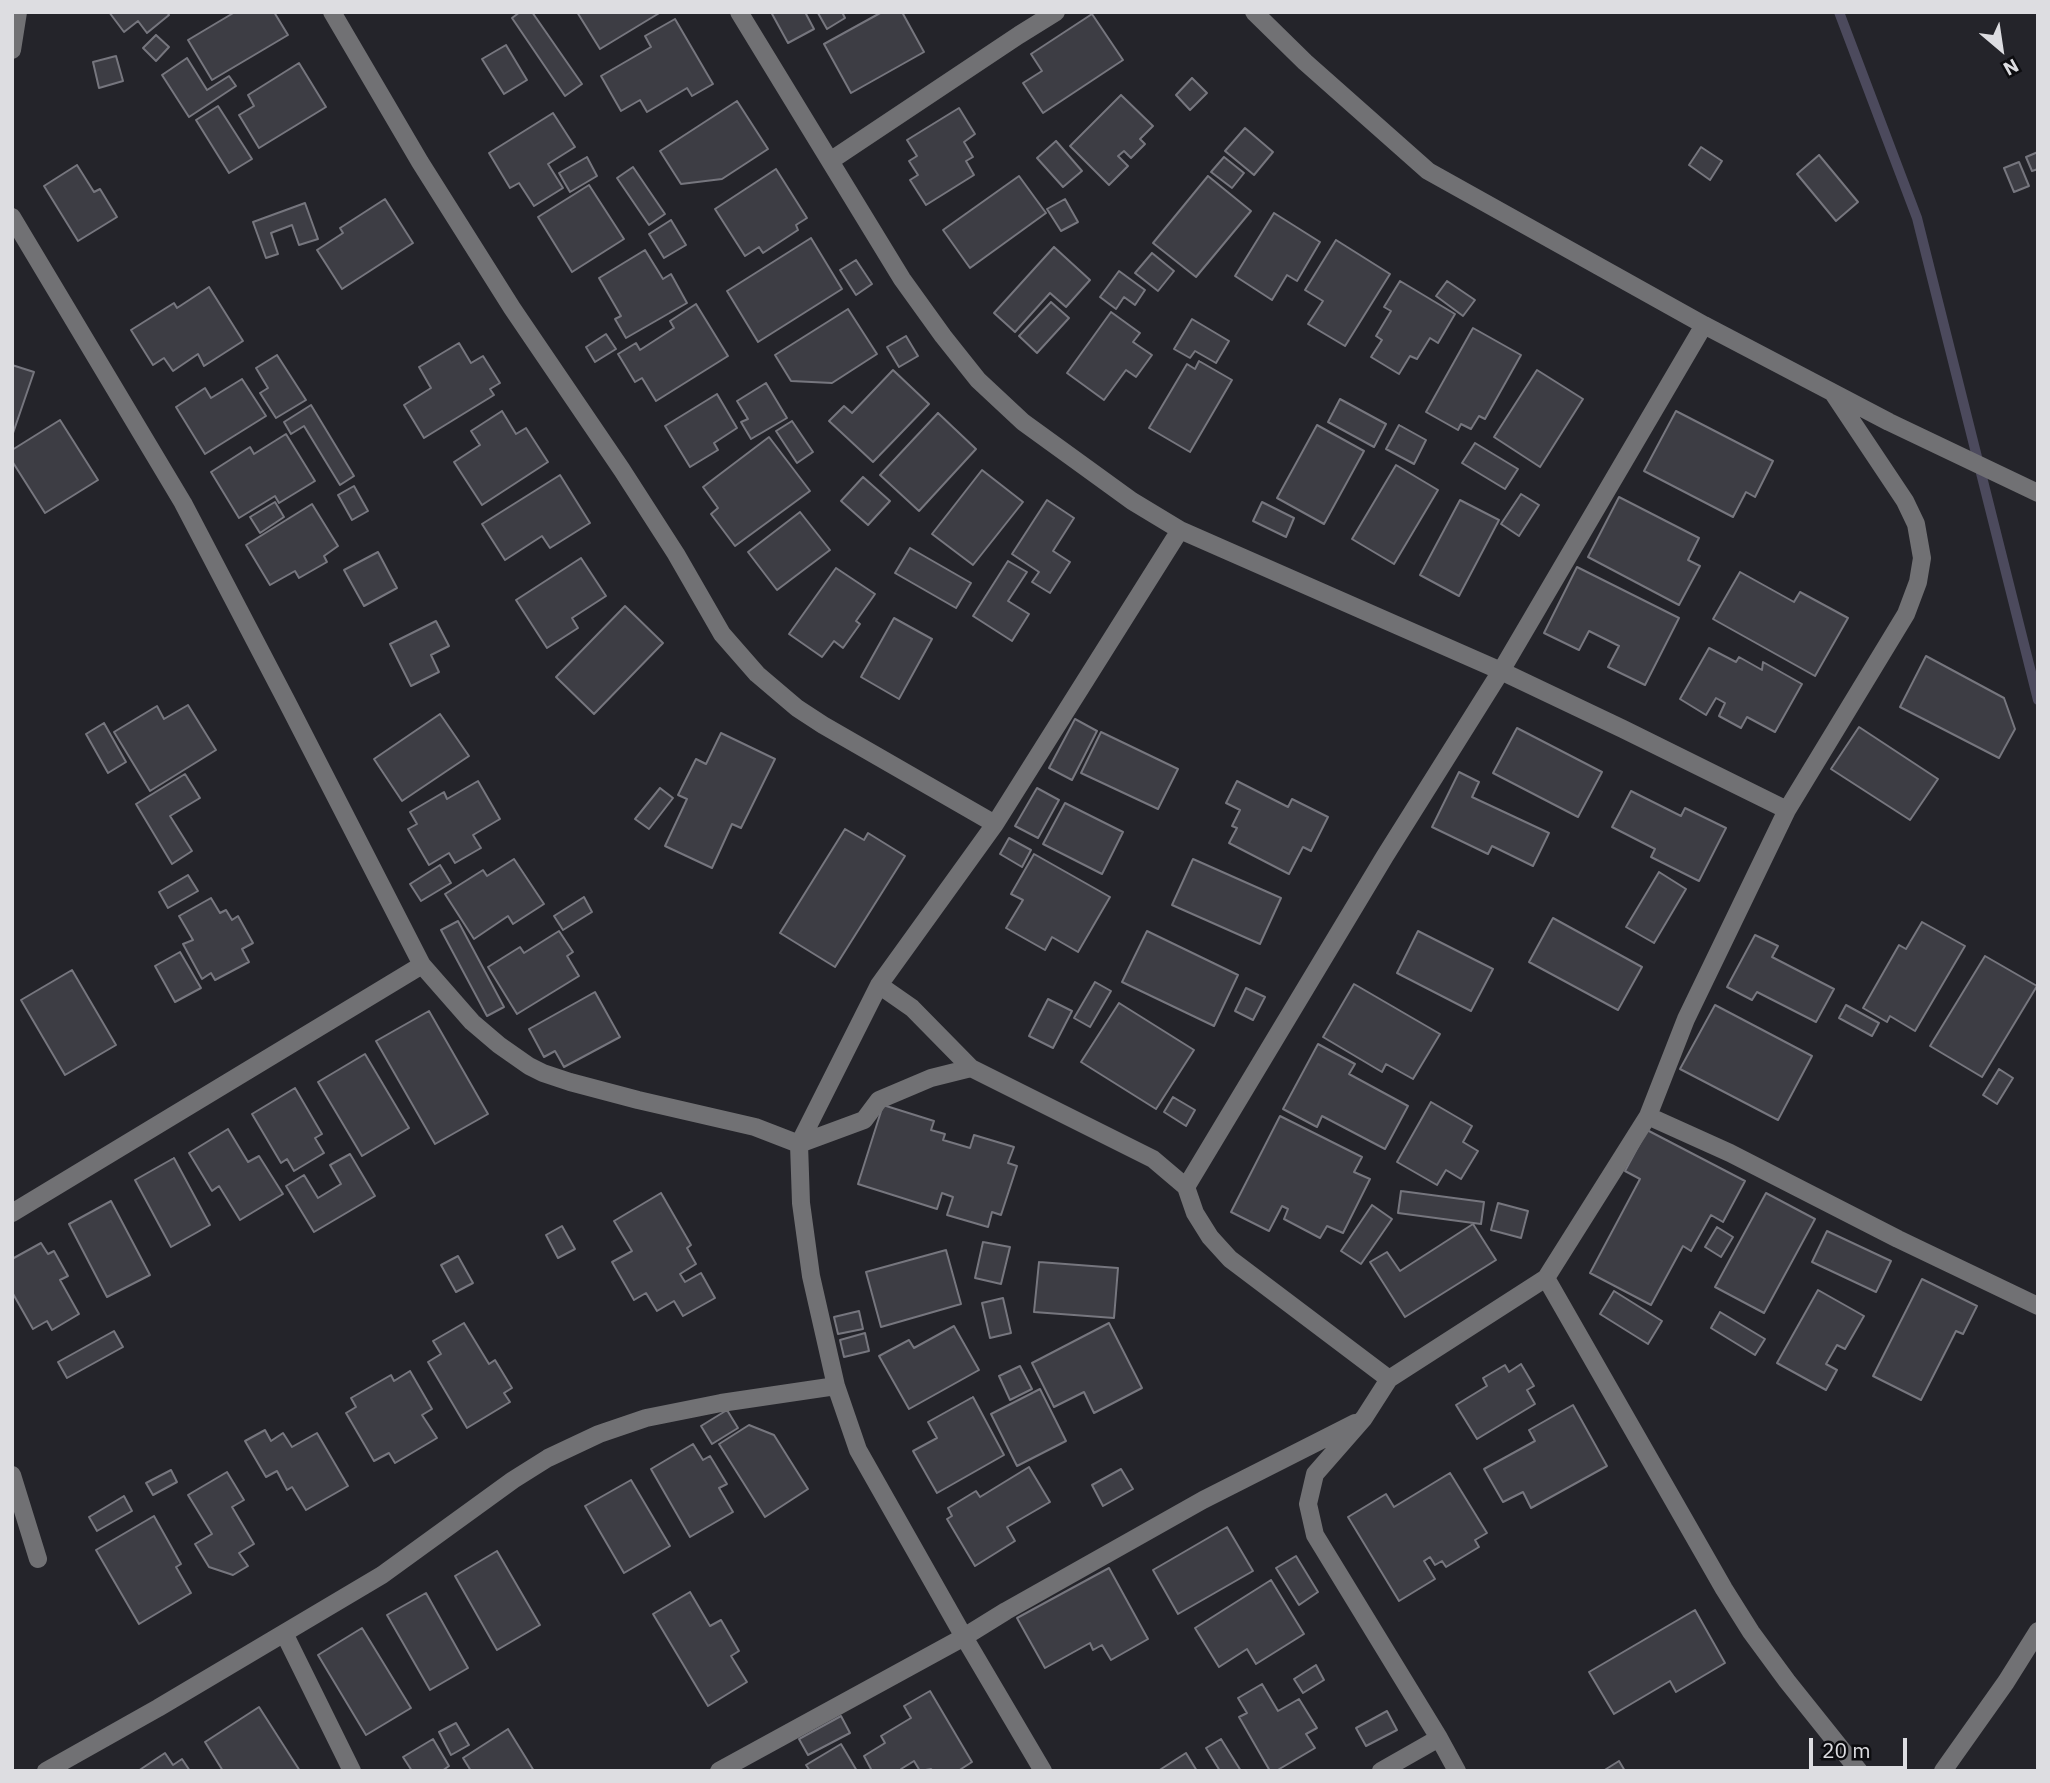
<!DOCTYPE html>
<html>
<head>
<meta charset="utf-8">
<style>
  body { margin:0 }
  #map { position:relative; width:2050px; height:1783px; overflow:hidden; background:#24242a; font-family:"IBM Plex Sans",sans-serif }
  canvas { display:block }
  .frame { position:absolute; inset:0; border:14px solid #dddde1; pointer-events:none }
  .north { position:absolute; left:1966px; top:14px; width:70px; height:70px; -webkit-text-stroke:5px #0d0d10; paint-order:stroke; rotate:151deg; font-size:19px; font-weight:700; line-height:28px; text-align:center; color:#dddde1 }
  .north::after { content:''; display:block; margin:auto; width:24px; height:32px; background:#dddde1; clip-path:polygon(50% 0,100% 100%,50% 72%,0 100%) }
  .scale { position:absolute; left:1809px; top:1738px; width:98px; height:32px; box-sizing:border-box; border:4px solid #dddde1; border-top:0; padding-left:9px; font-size:21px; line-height:24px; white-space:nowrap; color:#dddde1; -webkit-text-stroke:5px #0d0d10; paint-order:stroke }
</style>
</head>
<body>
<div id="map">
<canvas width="2050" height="1783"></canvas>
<div class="frame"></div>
<div class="north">N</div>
<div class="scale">20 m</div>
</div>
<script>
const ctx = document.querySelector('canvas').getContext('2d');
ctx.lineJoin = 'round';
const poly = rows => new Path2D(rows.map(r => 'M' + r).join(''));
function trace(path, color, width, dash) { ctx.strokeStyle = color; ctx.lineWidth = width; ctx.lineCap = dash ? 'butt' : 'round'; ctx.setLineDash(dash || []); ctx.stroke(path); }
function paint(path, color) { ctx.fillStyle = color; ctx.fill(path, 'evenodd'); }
trace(poly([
  [1839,12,1917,218,2038,700]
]), '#4c4a5d', 10);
const building = poly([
  [109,12,167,12,169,15,147,33,138,21,124,32,109,12],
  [235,12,274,12,288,35,212,80,188,40,235,12],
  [520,12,532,12,582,84,565,96,512,18,520,12],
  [577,12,661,12,600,49,577,12],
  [771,12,805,12,814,29,788,43,771,12],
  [842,12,845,18,827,29,818,13,842,12],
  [882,12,902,12,924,52,851,93,824,44,882,12],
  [1092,14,1123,60,1043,113,1023,83,1042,71,1031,54,1092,14],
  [675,19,713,84,692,96,687,88,647,112,640,100,621,111,601,76,651,47,645,36,675,19],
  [156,35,169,47,156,61,143,48,156,35],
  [506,45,527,80,504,94,482,59,506,45],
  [116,56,123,81,99,88,93,62,116,56],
  [187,58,207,90,229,76,236,86,189,117,162,75,187,58],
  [299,63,326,107,259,148,239,115,254,106,248,95,299,63],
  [1192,78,1207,93,1190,110,1176,95,1192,78],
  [1121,95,1153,126,1140,139,1145,144,1131,158,1124,151,1118,156,1128,166,1109,185,1070,146,1121,95],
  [737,101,768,149,722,179,681,184,660,151,737,101],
  [218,106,252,159,229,173,196,120,218,106],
  [959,108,975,134,964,142,973,157,966,161,974,175,926,205,910,180,918,175,909,161,917,156,907,140,959,108],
  [553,113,575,147,548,164,563,188,534,206,519,183,510,188,489,153,553,113],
  [1245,128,1273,152,1254,175,1225,151,1245,128],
  [1056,141,1082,171,1063,187,1037,158,1056,141],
  [1701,147,1722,161,1710,180,1689,165,1701,147],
  [2038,152,2038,169,2032,171,2026,157,2038,152],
  [1819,155,1858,202,1836,221,1797,174,1819,155],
  [587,157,597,176,570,192,559,173,587,157],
  [1224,157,1244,173,1232,188,1211,172,1224,157],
  [2019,162,2029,186,2014,192,2004,168,2019,162],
  [77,165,94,192,100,189,117,217,78,241,44,186,77,165],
  [633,167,665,214,649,225,617,178,633,167],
  [776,169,807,218,796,225,798,230,763,253,759,247,745,256,715,209,776,169],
  [1019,176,1046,213,970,268,943,230,1019,176],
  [1208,176,1251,211,1196,277,1153,243,1208,176],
  [589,185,624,239,572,272,538,217,589,185],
  [385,199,413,243,342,289,317,250,343,233,340,228,385,199],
  [1065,199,1078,222,1061,231,1047,209,1065,199],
  [305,203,318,239,299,245,292,225,271,233,278,254,266,258,253,222,305,203],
  [1274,213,1320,242,1297,281,1287,275,1272,300,1235,276,1274,213],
  [671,220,686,245,664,258,649,234,671,220],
  [811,238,842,289,758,342,727,291,811,238],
  [1336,240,1390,274,1345,346,1308,324,1323,301,1305,290,1336,240],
  [1054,247,1090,280,1066,307,1050,293,1015,332,994,313,1054,247],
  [645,250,663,279,671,274,687,303,626,338,615,319,621,316,599,278,645,250],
  [1152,253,1174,271,1158,291,1135,273,1152,253],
  [856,260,872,284,856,295,840,270,856,260],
  [1119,271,1145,290,1135,305,1124,297,1116,309,1100,297,1119,271],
  [1400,281,1455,314,1438,343,1430,338,1417,359,1410,356,1399,374,1371,357,1382,340,1376,336,1391,311,1384,307,1400,281],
  [1447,281,1475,300,1463,316,1436,296,1447,281],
  [209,287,243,341,204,366,198,354,173,371,164,358,153,365,131,330,174,303,177,308,209,287],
  [1051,302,1069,318,1037,353,1019,336,1051,302],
  [696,304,728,356,656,401,642,378,635,382,618,354,636,343,640,350,674,328,670,321,696,304],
  [848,309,877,354,832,383,791,381,775,355,848,309],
  [1111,312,1140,333,1133,342,1152,355,1136,377,1126,370,1104,400,1067,373,1111,312],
  [1192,319,1229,341,1216,363,1195,351,1190,358,1174,349,1192,319],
  [1473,328,1521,355,1485,419,1479,416,1471,429,1461,424,1458,430,1426,412,1473,328],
  [606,334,616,349,595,362,586,347,606,334],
  [906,336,918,356,899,367,887,347,906,336],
  [459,343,471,363,483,356,500,383,490,389,494,395,424,438,404,405,431,388,419,367,459,343],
  [277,355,306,400,276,418,260,393,268,388,256,368,277,355],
  [1199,361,1232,380,1190,452,1149,428,1187,364,1195,369,1199,361],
  [12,365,34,372,12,436,12,365],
  [893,370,929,404,873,462,829,421,844,406,852,413,893,370],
  [1537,370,1583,399,1540,467,1494,437,1537,370],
  [242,379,266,416,205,454,176,407,205,388,211,398,242,379],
  [766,383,787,418,751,439,741,422,748,419,737,401,766,383],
  [717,394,737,428,714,443,718,450,690,467,665,426,717,394],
  [1340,399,1386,424,1374,447,1328,422,1340,399],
  [311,405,354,476,340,485,304,426,291,434,284,422,311,405],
  [502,411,516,434,526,428,548,462,482,505,454,462,480,445,471,431,502,411],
  [1676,411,1773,461,1755,497,1746,492,1733,517,1644,471,1676,411],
  [938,413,976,449,919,511,880,475,938,413],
  [60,420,98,480,45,513,12,461,12,450,60,420],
  [792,421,813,452,797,463,776,431,792,421],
  [1317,425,1364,451,1324,524,1277,498,1317,425],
  [1399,425,1426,440,1414,464,1386,449,1399,425],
  [286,434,315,481,279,503,275,496,239,518,211,472,250,447,254,454,286,434],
  [769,437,810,491,735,546,711,514,718,508,703,487,769,437],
  [1475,443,1518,469,1505,489,1462,463,1475,443],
  [1396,465,1438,490,1394,564,1352,539,1396,465],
  [982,470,1023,502,973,565,932,534,982,470],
  [560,475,590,523,550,548,542,536,505,560,482,524,560,475],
  [863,477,890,501,868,525,841,501,863,477],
  [354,486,368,511,352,520,338,495,354,486],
  [1521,494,1539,505,1519,536,1501,524,1521,494],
  [1619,497,1699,538,1688,560,1700,566,1679,605,1588,557,1619,497],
  [1047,500,1074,518,1053,551,1070,562,1050,593,1032,582,1039,572,1012,554,1047,500],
  [1460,500,1499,520,1459,596,1420,575,1460,500],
  [275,502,284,517,260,533,250,517,275,502],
  [1262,502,1294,518,1286,537,1253,521,1262,502],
  [312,504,338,546,324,556,327,562,299,578,295,571,270,585,246,545,312,504],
  [800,512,830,550,777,590,748,552,800,512],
  [910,548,971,583,956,608,895,573,910,548],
  [378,552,397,588,364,606,344,570,378,552],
  [581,558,606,596,572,618,578,628,547,648,516,600,581,558],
  [1008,561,1027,572,1008,601,1029,614,1012,641,973,616,1008,561],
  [1577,567,1679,618,1645,685,1608,667,1619,646,1589,631,1579,650,1544,633,1577,567],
  [836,568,875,594,856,621,860,624,843,648,834,641,822,657,789,634,836,568],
  [1740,572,1794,602,1800,592,1848,618,1815,676,1713,619,1740,572],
  [625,606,663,643,594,714,556,677,625,606],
  [894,618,932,639,899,699,861,677,894,618],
  [436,621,449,646,431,655,439,672,411,686,390,644,436,621],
  [1709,648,1736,662,1739,657,1762,670,1763,662,1802,684,1775,732,1747,717,1741,728,1719,716,1725,703,1716,698,1706,715,1680,699,1709,648],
  [1926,656,2004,698,2015,729,1999,758,1900,707,1926,656],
  [188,705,216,750,150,791,114,732,157,706,164,719,188,705],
  [440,714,469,756,402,801,374,759,440,714],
  [1075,719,1097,731,1072,780,1049,768,1075,719],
  [104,723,126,762,108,773,86,734,104,723],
  [1859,727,1938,779,1910,820,1831,769,1859,727],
  [1517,728,1602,772,1578,817,1493,773,1517,728],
  [1101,732,1178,769,1158,809,1081,773,1101,732],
  [721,733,775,759,741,828,732,824,712,868,665,846,687,799,678,795,696,759,706,764,721,733],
  [1459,772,1479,782,1472,797,1549,833,1533,866,1492,846,1488,854,1432,827,1459,772],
  [185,774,200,798,170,816,192,851,172,864,136,804,185,774],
  [478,781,500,819,473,835,481,848,455,863,449,853,429,865,408,829,417,824,410,812,444,792,447,799,478,781],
  [1237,781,1288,807,1292,799,1328,817,1311,851,1303,847,1289,874,1229,843,1237,828,1232,826,1240,810,1226,803,1237,781],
  [660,788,673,798,649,829,635,819,660,788],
  [1037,788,1059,800,1038,838,1015,826,1037,788],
  [1631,791,1681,816,1685,808,1726,828,1699,881,1651,857,1655,849,1612,827,1631,791],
  [1065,803,1123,832,1102,874,1043,844,1065,803],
  [845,829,864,840,868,833,905,856,835,967,780,933,845,829],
  [1009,838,1031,850,1022,867,1000,854,1009,838],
  [1034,854,1110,897,1078,952,1052,937,1045,950,1006,928,1023,900,1011,894,1034,854],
  [514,859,544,904,513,924,508,916,474,939,445,894,483,870,487,876,514,859],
  [1193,859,1281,898,1260,944,1172,905,1193,859],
  [440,865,451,883,421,901,410,884,440,865],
  [1659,872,1686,889,1654,943,1626,927,1659,872],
  [188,875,198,891,168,908,159,892,188,875],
  [584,897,592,912,563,930,554,916,584,897],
  [211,898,220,913,226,910,232,920,238,916,253,943,242,949,249,962,215,980,211,973,202,979,183,944,193,940,179,916,211,898],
  [1553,918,1642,967,1618,1010,1529,962,1553,918],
  [458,921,504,1007,487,1016,441,930,458,921],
  [1922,922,1965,946,1915,1031,1890,1016,1887,1022,1863,1008,1899,945,1906,949,1922,922],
  [559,931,573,952,567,956,579,976,517,1014,488,967,520,947,524,953,559,931],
  [1147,931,1238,975,1214,1026,1122,982,1147,931],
  [1418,931,1493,969,1471,1011,1397,973,1418,931],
  [1755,935,1778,946,1772,957,1834,989,1816,1022,1757,992,1752,1000,1727,987,1755,935],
  [180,952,201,988,175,1002,155,966,180,952],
  [1985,956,2037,986,1982,1077,1930,1046,1985,956],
  [72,970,116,1045,65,1075,21,1000,72,970],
  [1095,982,1111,991,1090,1027,1074,1018,1095,982],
  [1354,984,1440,1034,1413,1079,1386,1064,1382,1072,1323,1037,1354,984],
  [1246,988,1265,997,1253,1020,1235,1011,1246,988],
  [595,992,620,1037,564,1067,555,1051,544,1057,529,1029,595,992],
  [1048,999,1072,1011,1053,1048,1029,1036,1048,999],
  [1119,1003,1194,1050,1156,1109,1081,1062,1119,1003],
  [1715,1005,1812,1056,1778,1120,1680,1069,1715,1005],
  [1846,1005,1879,1023,1872,1036,1839,1018,1846,1005],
  [429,1011,488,1114,435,1144,376,1041,429,1011],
  [1318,1044,1355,1064,1349,1074,1408,1106,1385,1149,1322,1116,1317,1127,1283,1109,1318,1044],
  [365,1054,409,1128,362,1156,318,1082,365,1054],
  [1999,1069,2013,1078,1997,1104,1983,1095,1999,1069],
  [295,1088,322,1134,315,1138,324,1153,294,1171,287,1159,281,1163,252,1114,295,1088],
  [1173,1097,1195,1110,1186,1126,1164,1112,1173,1097],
  [1431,1102,1472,1126,1463,1142,1478,1151,1461,1179,1446,1170,1437,1185,1397,1162,1431,1102],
  [883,1105,934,1121,931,1130,945,1134,943,1140,970,1148,974,1135,1014,1147,1008,1163,1017,1166,1001,1215,992,1212,988,1227,947,1215,953,1197,942,1193,937,1209,858,1184,883,1105],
  [1280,1116,1362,1157,1354,1172,1370,1179,1343,1233,1327,1226,1320,1238,1284,1219,1288,1209,1282,1206,1269,1231,1231,1212,1280,1116],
  [228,1129,248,1162,259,1156,283,1194,240,1220,219,1186,212,1191,189,1153,228,1129],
  [1647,1130,1745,1181,1723,1222,1711,1215,1691,1251,1683,1246,1651,1305,1590,1273,1640,1179,1625,1171,1647,1130],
  [350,1154,375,1196,314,1232,286,1186,304,1175,318,1198,341,1184,330,1165,350,1154],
  [174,1158,210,1225,171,1247,135,1180,174,1158],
  [1401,1191,1484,1202,1481,1224,1398,1213,1401,1191],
  [661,1193,691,1245,687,1248,696,1264,680,1274,685,1282,701,1273,715,1298,683,1316,674,1301,657,1311,646,1293,634,1300,612,1262,632,1251,614,1221,661,1193],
  [1766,1193,1815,1219,1764,1313,1715,1287,1766,1193],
  [111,1201,150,1275,107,1297,69,1224,111,1201],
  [1498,1203,1528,1211,1521,1238,1491,1230,1498,1203],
  [1372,1205,1392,1219,1361,1264,1341,1251,1372,1205],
  [1473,1224,1496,1260,1405,1317,1370,1262,1387,1252,1400,1271,1473,1224],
  [562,1226,575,1249,558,1258,546,1235,562,1226],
  [1717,1227,1733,1237,1721,1257,1705,1247,1717,1227],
  [1827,1231,1891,1261,1876,1292,1812,1262,1827,1231],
  [983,1242,1010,1247,1001,1284,975,1278,983,1242],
  [41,1243,48,1254,54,1251,68,1276,60,1280,79,1314,52,1330,47,1321,33,1329,12,1292,12,1259,41,1243],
  [946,1250,961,1304,881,1327,866,1272,946,1250],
  [458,1256,473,1283,456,1292,441,1265,458,1256],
  [1039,1262,1118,1268,1114,1318,1034,1312,1039,1262],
  [1922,1279,1977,1306,1963,1334,1956,1331,1921,1400,1873,1376,1922,1279],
  [1818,1290,1864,1316,1845,1349,1837,1345,1826,1364,1837,1370,1826,1390,1777,1363,1818,1290],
  [1614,1291,1662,1321,1648,1344,1600,1314,1614,1291],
  [1003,1298,1011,1333,990,1338,982,1303,1003,1298],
  [859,1311,863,1329,838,1334,834,1317,859,1311],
  [1720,1312,1765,1339,1755,1355,1711,1328,1720,1312],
  [464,1323,489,1364,495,1360,512,1388,504,1393,510,1402,467,1428,428,1362,441,1354,433,1341,464,1323],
  [1109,1323,1142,1388,1094,1413,1084,1392,1054,1407,1032,1363,1109,1323],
  [954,1326,979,1370,909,1409,879,1356,909,1340,914,1348,954,1326],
  [114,1331,123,1347,67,1378,58,1362,114,1331],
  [865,1333,869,1351,844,1357,840,1340,865,1333],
  [1521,1364,1534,1386,1527,1390,1535,1404,1477,1439,1456,1405,1487,1386,1483,1378,1505,1365,1509,1372,1521,1364],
  [1020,1366,1032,1389,1010,1400,999,1376,1020,1366],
  [410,1371,432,1409,422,1415,437,1438,395,1463,389,1453,374,1461,346,1413,356,1407,351,1398,391,1375,394,1381,410,1371],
  [1040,1389,1066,1441,1017,1466,991,1414,1040,1389],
  [973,1397,1004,1455,937,1493,913,1451,937,1438,928,1422,973,1397],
  [1573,1405,1607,1466,1531,1508,1523,1492,1503,1502,1484,1469,1535,1441,1529,1430,1573,1405],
  [727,1410,738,1428,712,1444,701,1426,727,1410],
  [749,1425,774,1435,808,1489,765,1517,719,1444,749,1425],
  [265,1430,271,1441,283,1433,292,1447,317,1433,348,1486,306,1510,292,1487,287,1490,277,1471,266,1477,245,1441,265,1430],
  [693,1444,703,1460,710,1456,727,1484,719,1488,733,1512,690,1537,651,1469,693,1444],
  [1029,1467,1050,1502,1007,1527,1015,1541,975,1566,947,1519,952,1516,948,1508,976,1491,980,1497,1029,1467],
  [1121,1469,1133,1489,1103,1506,1092,1485,1121,1469],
  [171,1470,177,1482,153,1495,146,1483,171,1470],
  [227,1472,244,1500,232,1507,254,1544,239,1553,248,1566,233,1575,209,1567,195,1544,212,1534,188,1495,227,1472],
  [1450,1473,1487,1533,1475,1540,1479,1547,1446,1567,1442,1561,1435,1565,1430,1557,1424,1561,1435,1579,1399,1601,1348,1517,1386,1494,1394,1507,1450,1473],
  [631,1480,670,1546,624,1573,585,1506,631,1480],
  [124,1496,132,1511,97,1531,89,1517,124,1496],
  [154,1516,181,1564,176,1567,191,1593,139,1624,96,1550,154,1516],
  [1227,1527,1253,1571,1178,1614,1153,1570,1227,1527],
  [497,1551,540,1625,497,1650,455,1576,497,1551],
  [1296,1556,1318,1592,1299,1605,1276,1568,1296,1556],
  [1109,1568,1148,1639,1111,1660,1102,1645,1093,1650,1090,1643,1045,1668,1017,1618,1109,1568],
  [1271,1580,1304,1634,1256,1664,1247,1649,1219,1667,1195,1628,1271,1580],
  [690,1592,710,1626,721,1620,739,1651,731,1656,747,1682,708,1706,653,1614,690,1592],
  [426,1593,468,1668,430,1690,387,1615,426,1593],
  [1695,1610,1725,1663,1676,1692,1670,1681,1614,1714,1589,1672,1695,1610],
  [362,1628,411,1708,366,1735,318,1655,362,1628],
  [1316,1665,1324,1680,1303,1693,1294,1679,1316,1665],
  [1262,1684,1278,1711,1299,1699,1317,1728,1306,1734,1315,1748,1276,1771,1270,1771,1239,1717,1247,1713,1238,1698,1262,1684],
  [930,1691,972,1762,958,1771,933,1771,931,1769,920,1771,914,1761,901,1769,902,1771,872,1771,864,1756,885,1743,881,1736,911,1718,904,1706,930,1691],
  [259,1707,300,1771,223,1771,205,1742,259,1707],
  [1387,1711,1397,1730,1366,1746,1356,1728,1387,1711],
  [841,1716,850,1733,808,1755,799,1739,841,1716],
  [456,1723,469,1745,451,1755,439,1732,456,1723],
  [508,1729,534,1771,471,1771,463,1758,508,1729],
  [433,1739,449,1766,442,1771,412,1771,403,1757,433,1739],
  [1221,1739,1241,1771,1220,1771,1206,1748,1221,1739],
  [841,1744,857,1771,810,1771,806,1765,841,1744],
  [165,1753,173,1765,182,1759,190,1771,138,1771,165,1753],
  [1186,1753,1197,1771,1158,1771,1186,1753],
  [1619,1761,1625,1771,1603,1771,1619,1761]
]);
paint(building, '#3d3d44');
trace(building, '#76767e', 2);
trace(poly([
  [332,12,420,162,512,308,622,470,676,554,722,634,757,674,797,708,823,725,995,824],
  [739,12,902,279,943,336,978,380,1023,422,1132,501,1180,530,1501,671,1623,729,1787,810],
  [1254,12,1305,62,1428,171,1704,325,1889,422,2038,493],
  [12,50,18,12],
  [830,161,1019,35,1056,12],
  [12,217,183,503,287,702,422,965,472,1022,499,1045,529,1066,543,1073,570,1082,638,1100,755,1127,799,1144,864,1120,879,1100,931,1078,971,1068],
  [879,985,912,1008,971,1068,1153,1159,1186,1187,1195,1213,1210,1237,1230,1259,1389,1379],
  [1648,1116,1730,1153,1898,1239,2038,1306],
  [1186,1187,1385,856,1501,671,1704,325],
  [12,1213,422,965],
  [1546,1278,1724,1589,1751,1632,1787,1681,1859,1771],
  [12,1475,38,1559],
  [284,1633,352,1771],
  [46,1771,158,1708,382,1575,513,1480,548,1458,599,1434,646,1418,721,1403,836,1386],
  [719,1771,964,1637,1006,1611,1203,1500,1355,1423],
  [1043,1771,964,1637,858,1450,836,1386,811,1276,801,1203,799,1144,879,985,995,824,1180,530],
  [1381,1771,1439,1738],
  [1457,1771,1439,1738,1315,1535,1308,1504,1315,1474,1364,1418,1389,1379,1546,1278,1648,1116,1686,1019,1787,810,1906,614,1918,582,1922,558,1916,524,1905,501,1833,393],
  [1943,1771,2006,1682,2038,1631]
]), '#717174', 18);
</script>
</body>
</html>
